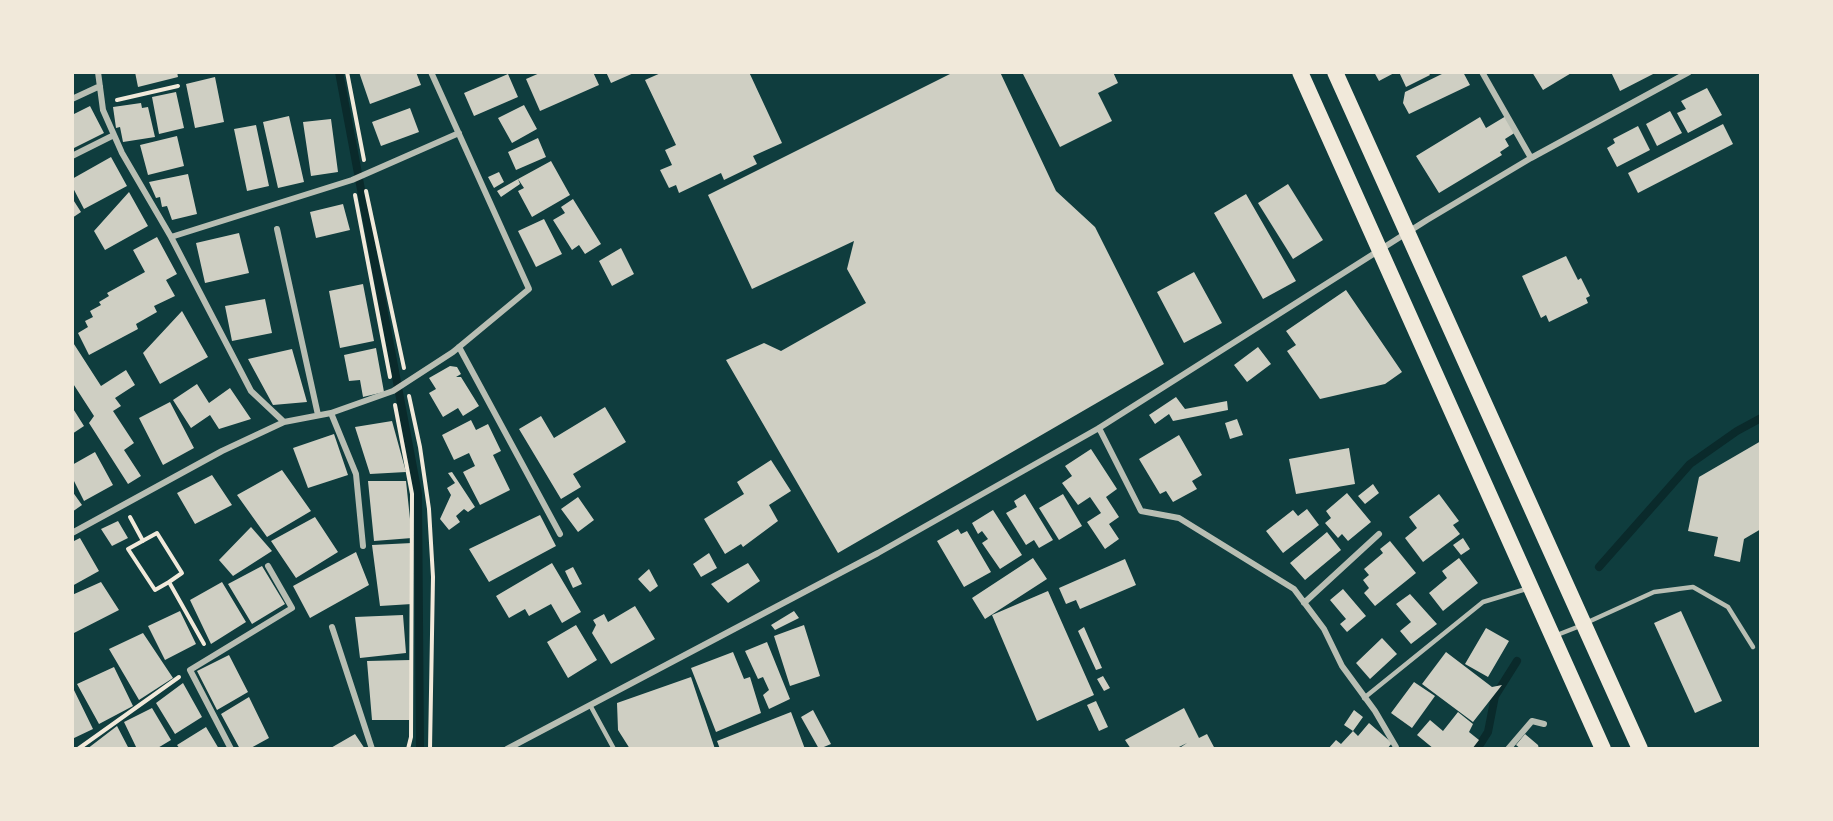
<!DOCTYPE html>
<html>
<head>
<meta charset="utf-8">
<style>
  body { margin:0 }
  #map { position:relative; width:1833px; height:821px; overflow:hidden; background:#0f3d3e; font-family:"Exo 2",sans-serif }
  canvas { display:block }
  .frame { position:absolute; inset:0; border:74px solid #f1e9da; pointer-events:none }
</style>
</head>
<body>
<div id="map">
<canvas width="1833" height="821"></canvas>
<div class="frame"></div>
</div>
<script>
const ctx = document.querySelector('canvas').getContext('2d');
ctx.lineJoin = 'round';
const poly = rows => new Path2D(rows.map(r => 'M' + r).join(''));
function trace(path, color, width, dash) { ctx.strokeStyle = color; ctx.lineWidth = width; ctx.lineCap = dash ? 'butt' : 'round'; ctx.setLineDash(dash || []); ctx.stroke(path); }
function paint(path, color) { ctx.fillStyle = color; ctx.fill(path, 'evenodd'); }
trace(poly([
  [339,72,418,494,420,749],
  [1599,567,1690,464,1737,431,1761,418],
  [1477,749,1488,732,1495,696,1517,661]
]), '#0a2a2b', 8);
paint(poly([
  [135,72,177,72,178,77,138,87],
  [359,72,416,72,421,85,370,104],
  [542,72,593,72,599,85,540,111,526,79],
  [606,72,636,72,611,83],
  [663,72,749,72,782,143,753,156,757,164,724,180,721,173,679,193,676,185,669,188,660,170,672,165,665,150,676,145,645,80],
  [954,72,1000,72,1056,191,1095,227,1164,364,838,553,726,360,764,343,781,351,866,303,847,269,854,241,752,289,708,195],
  [1022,72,1113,72,1118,83,1098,93,1112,121,1060,147],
  [1374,72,1396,72,1379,81],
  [1399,72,1428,72,1430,75,1406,87],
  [1446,72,1463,72,1470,85,1409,114,1403,103,1405,92],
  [1532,72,1573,72,1543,90],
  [1611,72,1657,72,1620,91],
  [508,74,518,97,474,116,464,93],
  [215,77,224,122,195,128,186,84],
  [1707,88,1722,115,1688,133,1677,113,1686,109,1681,101],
  [176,92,184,128,159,134,152,97],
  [141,103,142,108,148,107,155,137,123,142,120,127,116,128,113,107],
  [524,105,537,129,512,143,498,118],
  [90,106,104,133,72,149,72,115],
  [410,108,419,132,381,146,372,122],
  [1670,111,1682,133,1657,146,1646,124],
  [289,116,304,182,278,188,263,122],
  [1506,116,1516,132,1505,139,1509,146,1500,152,1502,155,1439,193,1416,156,1480,117,1486,128],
  [331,119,338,172,311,176,303,122],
  [1723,124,1733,144,1638,193,1628,173],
  [256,125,269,186,247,191,234,129],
  [1638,126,1650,150,1617,167,1607,148,1615,143,1613,139],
  [177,136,184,166,148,175,140,145],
  [538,138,546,157,516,170,508,152],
  [111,157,127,186,84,209,72,186,72,179],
  [551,161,570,195,532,217,518,191,524,188,518,179],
  [499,172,504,182,494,188,488,177],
  [188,174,197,214,172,220,167,206,162,207,160,197,156,198,149,182],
  [518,179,520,184,501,197,497,191],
  [1288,184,1323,240,1293,259,1258,203],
  [129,192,148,226,105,250,94,231],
  [1246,194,1296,281,1263,299,1214,213],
  [72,198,81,212,72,218],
  [573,199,601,244,585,254,579,245,572,250,553,220,565,213,561,207],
  [343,204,350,230,316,238,310,212],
  [544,219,562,254,536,267,518,231],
  [239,233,249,273,205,283,196,243],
  [157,237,177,274,166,280,175,296,154,306,157,312,136,324,138,329,89,355,78,333,88,327,85,321,93,317,90,311,101,305,99,302,109,296,107,293,145,272,133,250],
  [621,248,634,274,612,286,599,261],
  [1566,256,1578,280,1581,278,1590,296,1586,298,1588,303,1549,322,1546,315,1541,318,1522,276],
  [1194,272,1222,323,1184,343,1157,292],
  [363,284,374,341,340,348,329,291],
  [1346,290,1402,372,1385,384,1320,399,1287,351,1296,345,1286,331],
  [265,299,272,333,232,341,225,306],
  [182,311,208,357,160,384,143,353],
  [72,341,101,386,126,370,135,385,115,398,121,406,113,411,134,443,124,450,141,476,128,484,89,423,94,416,72,382],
  [1258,347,1271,364,1247,382,1234,365],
  [376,348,384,392,363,397,360,380,349,381,344,355],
  [292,349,307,402,273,405,248,359],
  [450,366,457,367,461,374,456,377,461,377,479,406,463,416,458,408,443,417,429,393,436,389,429,378],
  [197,384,209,403,230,388,251,419,219,429,210,415,191,428,173,400],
  [1176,397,1185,409,1227,401,1228,410,1173,421,1169,414,1155,424,1149,415],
  [170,402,194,448,163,465,139,418],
  [72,407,84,426,72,434],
  [605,407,626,442,573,474,581,487,561,499,519,429,541,416,554,438],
  [1237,419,1243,435,1230,439,1225,423],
  [471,420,476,430,488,424,501,451,493,455,510,490,480,505,463,472,475,466,469,453,454,460,442,435],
  [392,421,406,472,370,474,355,427],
  [334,434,348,475,308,488,293,448],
  [1179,435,1202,475,1192,481,1197,489,1173,502,1166,491,1160,494,1139,459],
  [1761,441,1761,529,1744,539,1740,562,1714,556,1718,537,1688,531,1699,477],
  [1349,448,1355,484,1296,494,1289,459],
  [1091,449,1117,489,1106,497,1119,517,1109,524,1119,539,1105,549,1087,522,1101,513,1090,497,1078,505,1062,483,1072,476,1065,466],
  [95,452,113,485,84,501,72,477,72,465],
  [771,460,791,491,769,505,778,521,743,547,741,544,725,554,704,519,744,494,737,482],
  [282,470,311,511,267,537,237,495],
  [452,472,475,507,468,512,464,509,456,516,460,522,449,530,440,519,451,495,447,488,455,483,448,473],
  [212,475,232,505,195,524,177,493],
  [368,481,406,481,412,538,374,541],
  [1373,484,1379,493,1365,504,1358,496],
  [72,491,82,505,72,512],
  [1347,493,1371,522,1348,541,1342,534,1338,538,1325,523,1331,518,1326,511],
  [1025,494,1053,540,1039,548,1034,540,1026,545,1006,513,1017,507,1014,501],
  [1063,494,1082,526,1059,540,1039,508],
  [1439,494,1459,521,1453,525,1460,534,1423,562,1405,538,1417,528,1409,517],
  [578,497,594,520,578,532,561,509],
  [1307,509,1319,525,1283,553,1266,531,1293,510,1298,516],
  [993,510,1022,555,1000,569,982,543,988,539,982,531,978,534,972,523],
  [540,515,556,546,489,582,469,549],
  [315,517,338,552,296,578,271,541],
  [118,521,128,538,112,546,101,529],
  [251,527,272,551,233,576,219,560],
  [958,529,961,534,967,531,991,572,964,587,937,541],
  [1327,532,1341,550,1305,580,1290,563],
  [80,538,99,571,72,586,72,542],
  [1463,538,1470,549,1461,555,1453,545],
  [1390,541,1416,573,1375,606,1364,593,1369,588,1363,580,1369,575,1364,569,1383,553,1380,549],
  [412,543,412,604,380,606,372,545],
  [356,552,369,585,310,618,293,586],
  [709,553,717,568,701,577,693,564],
  [1033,558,1047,579,985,619,972,598],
  [1459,558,1478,583,1443,611,1429,593,1447,578,1442,571],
  [1125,559,1136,585,1080,609,1076,600,1066,604,1059,588],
  [552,563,581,612,562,623,551,604,529,616,525,609,509,618,496,596],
  [748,563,760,581,728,603,711,584],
  [262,566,285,604,252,624,228,584],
  [573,567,582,584,573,588,565,571],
  [649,569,658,586,650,592,638,579],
  [101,582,119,610,72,634,72,595],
  [222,582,246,622,211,644,190,600],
  [1343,589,1366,616,1347,632,1340,624,1346,619,1330,600],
  [1048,591,1094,695,1037,721,992,615],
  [1410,594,1437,624,1411,644,1400,631,1411,622,1396,604],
  [635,606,655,639,611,664,592,633,596,625,593,620,604,614,608,622],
  [180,611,196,644,165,660,148,626],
  [794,611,799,618,775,630,771,625],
  [1681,611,1722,701,1695,713,1654,623],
  [403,615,406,653,360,658,355,617],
  [576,625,597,660,568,678,547,642],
  [804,625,820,676,790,686,774,636],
  [1084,627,1102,668,1096,670,1078,631],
  [1486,628,1509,641,1488,677,1465,664],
  [143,633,173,678,139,700,109,649],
  [1382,638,1397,654,1370,679,1356,663],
  [767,642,790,699,769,709,763,695,769,690,763,677,758,679,745,651],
  [733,652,744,679,750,677,761,713,716,732,691,668],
  [1446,652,1492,687,1502,685,1473,722,1422,684],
  [229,655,248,692,217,710,197,671],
  [411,660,410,720,372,720,367,661],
  [114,667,133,706,99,724,77,684],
  [1103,676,1110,688,1104,691,1097,679],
  [691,677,715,749,630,749,618,730,617,703],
  [1414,682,1435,696,1412,728,1391,713],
  [183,683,202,717,175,734,156,703],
  [72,686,93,729,72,739],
  [249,697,269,738,249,749,240,749,221,714],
  [1096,701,1108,727,1099,731,1087,705],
  [152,708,171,740,156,749,137,749,124,722],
  [1184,708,1199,738,1207,734,1215,749,1178,749,1187,743,1175,749,1131,749,1125,740],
  [813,710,831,744,819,749,801,717],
  [1354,710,1363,717,1353,731,1344,725],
  [791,712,805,749,720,749,717,741],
  [1458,712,1473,724,1469,732,1479,740,1472,749,1434,749,1417,735,1430,720,1443,731],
  [1369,723,1392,743,1387,749,1328,749,1336,740,1341,744,1353,731,1358,736],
  [117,726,129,749,87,749],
  [206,727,219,749,180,749,177,745],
  [355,734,365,749,329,749],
  [1525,734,1538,745,1539,749,1521,749,1516,745]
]), '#cfcfc3');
trace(poly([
  [347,72,364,160],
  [117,100,178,86],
  [366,191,404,368],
  [355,195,390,377],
  [409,396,420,447,429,509,433,577,430,749],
  [395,405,412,494,411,737,408,749],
  [130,517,143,541],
  [169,582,155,590,128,549,157,533,182,573,169,582,204,644],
  [78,749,179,677]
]), '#f1e9da', 4);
trace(poly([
  [1588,622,1654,592,1693,587,1728,607,1753,647],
  [1557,635,1580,626],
  [1364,698,1483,602,1526,589],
  [590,705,614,749]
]), '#b8beb3', 4.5);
trace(poly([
  [98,72,103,110,122,153,171,237,251,391,284,422,331,413,393,391,453,352,529,289,431,72],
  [1482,72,1531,158],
  [72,99,100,86],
  [72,156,114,135],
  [277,229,318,415],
  [171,237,352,180,459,133],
  [459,347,560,534],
  [331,413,356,474,363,546],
  [1099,428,1141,511,1179,518,1294,589,1324,629,1342,666,1375,711,1396,747,1395,749],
  [72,533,222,451,284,422],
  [1304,603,1379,534],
  [332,627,372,749],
  [231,749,190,670,292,608,268,566],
  [507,749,878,553,1099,428,1427,220,1531,158,1689,72],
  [1508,749,1532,721,1544,724]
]), '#b8beb3', 6);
trace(poly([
  [1300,72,1603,749],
  [1335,72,1640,749]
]), '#f1e9da', 16);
</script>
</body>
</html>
